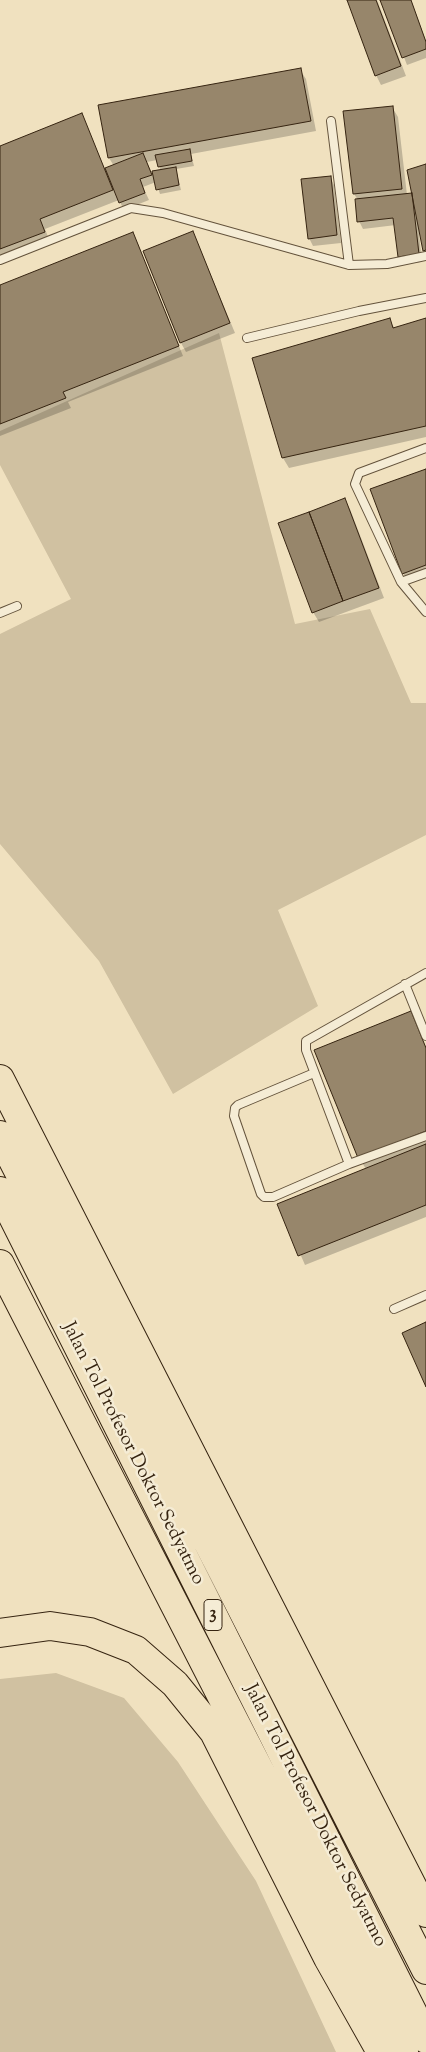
<!DOCTYPE html>
<html>
<head>
<meta charset="utf-8">
<style>
  body { margin:0 }
  canvas { display:block; background:#f0e1bf }
</style>
</head>
<body>
<canvas width="426" height="2052"></canvas>
<script>
const ctx = document.querySelector('canvas').getContext('2d');
ctx.lineJoin = 'round';
function paint(path, color) { ctx.fillStyle = color; ctx.fill(path, 'evenodd'); }
const poly = rows => new Path2D(rows.map(r => 'M' + r).join(''));
function trace(path, color, width, dash) { ctx.strokeStyle = color; ctx.lineWidth = width; ctx.lineCap = dash ? 'butt' : 'round'; ctx.setLineDash(dash || []); ctx.stroke(path); }
function label(font, color, halo, rows, align = 'center') {
  ctx.font = font + ' "Sorts Mill Goudy",serif'; ctx.lineWidth = 5; ctx.setLineDash([]); ctx.textBaseline = 'middle'; ctx.strokeStyle = halo; ctx.fillStyle = color; for (const [text, x, y, turn = 0] of rows) {
    ctx.save(); ctx.translate(x, y); ctx.rotate((+turn || 0) * Math.PI / 180); ctx.textAlign = isNaN(turn) ? turn : align; if (halo) ctx.strokeText(text, 0, 0); ctx.fillText(text, 0, 0); ctx.restore();
  }
}
paint(poly([
  [219,333,295,624,370,609,411,703,426,703,426,835,278,910,318,1006,173,1094,99,961,0,844,0,634,71,599,0,465,0,431],
  [56,1673,124,1698,178,1762,256,1881,336,2052,0,2052,0,1679]
]), '#d0c1a1');
paint(poly([
  [348,0,377,0,406,76,381,85,376,75],
  [382,0,411,0,426,41,426,58,407,65],
  [300,70,306,79,316,131,191,154,194,166,176,169,181,190,160,194,156,182,143,187,149,200,124,210,119,200,45,229,50,242,0,261,0,147,81,115,105,169,114,166,109,158],
  [157,160,161,171,152,173,147,162],
  [392,107,398,117,407,195,413,194,426,165,426,253,421,234,419,234,422,262,404,264,399,256,396,225,363,229,359,221,358,200,354,194],
  [330,177,334,185,341,243,313,246,309,238],
  [193,232,235,333,186,352,181,343],
  [133,234,138,244,183,356,68,402,71,408,0,436,0,286],
  [389,319,395,329,426,320,426,437,289,468,283,458,254,359],
  [426,470,426,577,409,583,403,573],
  [345,500,350,509,384,598,319,622,313,612],
  [410,1013,426,1047,426,1217,305,1265,279,1205,366,1169,359,1158]
]), '#0003');
const building = poly([
  [347,0,376,0,401,66,375,76,347,0],
  [380,0,411,0,426,42,426,49,402,58,380,0],
  [301,68,311,121,108,158,98,105,301,68],
  [393,106,402,189,353,194,343,111,393,106],
  [82,113,113,190,40,219,45,232,0,249,0,146,82,113],
  [190,149,192,161,158,167,155,155,190,149],
  [143,153,152,175,140,179,145,193,119,203,105,168,143,153],
  [426,164,426,250,423,251,407,170,426,164],
  [176,167,179,185,156,190,152,171,176,167],
  [331,176,337,235,308,239,301,179,331,176],
  [412,193,419,254,398,257,393,218,357,222,355,199,412,193],
  [193,231,230,323,180,343,143,251,193,231],
  [133,232,179,346,63,392,66,398,0,424,0,285,133,232],
  [390,318,393,328,426,318,426,426,282,458,252,358,390,318],
  [426,469,426,565,402,574,370,489,426,469],
  [345,498,379,588,343,601,309,512,345,498],
  [309,512,343,601,312,613,278,523,309,512],
  [411,1011,426,1048,426,1131,358,1158,314,1050,411,1011],
  [426,1144,426,1205,298,1256,277,1204,426,1144],
  [426,1322,426,1387,402,1333,426,1322]
]);
paint(building, '#97866b');
trace(building, '#362411', 1);
const service = poly([
  [331,121,349,265],
  [0,260,131,208,163,213,349,265,387,264,426,256],
  [247,338,359,311,426,298],
  [426,448,359,473,355,484,401,582,426,612],
  [401,582,426,573],
  [0,613,17,606],
  [405,984,426,1036],
  [314,1073,238,1105,235,1108,234,1116,261,1194,264,1197,273,1197,349,1164,306,1050,306,1041,426,973],
  [349,1164,426,1136],
  [394,1309,426,1295]
]);
const motorway = poly([
  [0,1079,426,1913],
  [0,1135,426,1970],
  [0,1191,426,2039],
  [0,1264,404,2052],
  [0,1633,50,1626,90,1632,136,1650,175,1684,214,1732,328,1958,381,2052]
]);
trace(service, '#64533c', 10);
trace(motorway, '#362411', 30);
trace(service, '#f5ecd5', 8);
trace(motorway, '#f0e1bf', 28);
for (const [x, y, w] of [
  [213,1615,18]
]) { const box = new Path2D(); box.roundRect(x - w / 2, y - 15.5, w, 31, 4); ctx.fillStyle = '#f5ecd5'; ctx.fill(box); trace(box, '#362411', 1); }
label('bold 18px', '#362411', null, [
  ["3",213,1615]
]);
label('19px', '#362411', '#f5ecd5', [
  ["Jalan Tol Profesor Doktor Sedyatmo",132,1454,63],
  ["Jalan Tol Profesor Doktor Sedyatmo",314,1816,63]
]);
</script>
</body>
</html>
